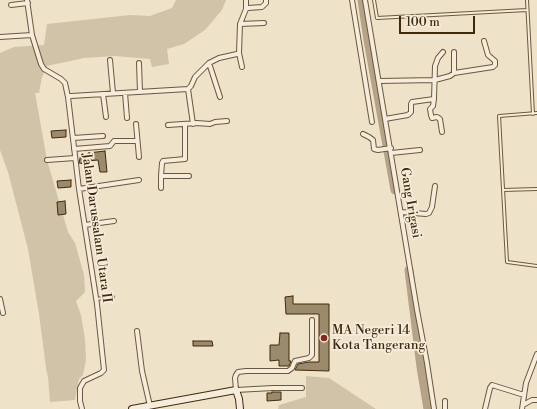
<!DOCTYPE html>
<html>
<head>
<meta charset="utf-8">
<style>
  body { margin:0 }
  #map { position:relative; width:537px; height:409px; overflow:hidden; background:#eee2c9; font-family:"Libre Bodoni",serif }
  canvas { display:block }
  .scale { position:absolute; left:399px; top:16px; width:76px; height:18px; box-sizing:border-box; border:2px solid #422a07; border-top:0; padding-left:5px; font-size:12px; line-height:14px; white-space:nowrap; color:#422a07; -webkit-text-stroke:3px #f4ecdc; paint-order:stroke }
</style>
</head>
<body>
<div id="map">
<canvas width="537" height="409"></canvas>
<div class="scale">100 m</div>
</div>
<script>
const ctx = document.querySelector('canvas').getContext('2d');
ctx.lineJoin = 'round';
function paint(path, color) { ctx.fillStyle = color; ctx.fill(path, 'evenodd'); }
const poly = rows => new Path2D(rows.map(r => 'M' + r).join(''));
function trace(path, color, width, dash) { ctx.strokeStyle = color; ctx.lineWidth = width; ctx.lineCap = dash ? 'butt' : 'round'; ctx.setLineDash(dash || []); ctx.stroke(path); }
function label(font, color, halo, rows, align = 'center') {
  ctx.font = font + ' "Libre Bodoni",serif'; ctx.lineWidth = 3.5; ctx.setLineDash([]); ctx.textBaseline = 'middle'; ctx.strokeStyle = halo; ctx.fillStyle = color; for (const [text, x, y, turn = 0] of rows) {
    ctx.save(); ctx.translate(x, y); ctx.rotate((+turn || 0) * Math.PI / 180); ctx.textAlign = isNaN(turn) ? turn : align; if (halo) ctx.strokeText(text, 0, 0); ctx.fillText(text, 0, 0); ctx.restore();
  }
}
paint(poly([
  [176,0,226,0,222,10,205,30,184,44,167,49,169,64,152,67,150,59,115,56,84,58,47,66,42,77,39,93,35,93,47,160,68,232,75,243,84,275,85,292,76,301,81,315,85,339,86,360,83,375,79,379,75,400,50,402,48,377,46,368,39,314,28,249,8,172,0,150,0,53,14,47,44,45,47,24,130,15,150,16,172,8],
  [306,376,329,378,376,409,278,409,279,405,306,397]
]), '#d1c3a8');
trace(poly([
  [362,0,368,40,395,190],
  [409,270,421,367,428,409]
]), '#b4a387', 9);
const building = poly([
  [66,130,66,137,52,138,51,131,66,130],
  [105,151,107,172,100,172,98,160,87,161,86,164,79,163,81,154,88,156,88,153,105,151],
  [71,180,71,187,58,188,57,181,71,180],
  [65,201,66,214,58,215,57,202,65,201],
  [293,296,293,304,329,304,329,371,295,370,298,364,309,362,319,362,319,314,286,314,285,297,293,296],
  [280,333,289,333,289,361,291,361,289,366,279,366,279,360,270,361,270,345,279,345,280,333],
  [193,341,212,341,213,346,193,346,193,341],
  [272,392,281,392,281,400,267,401,267,393,272,393,272,392]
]);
paint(building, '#9b8a6c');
trace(building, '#422a07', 1);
const lane = poly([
  [374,0,377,18,527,10],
  [527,0,533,114],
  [537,113,499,116,507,262,537,266],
  [503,190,537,189],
  [96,299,113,297]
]);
const street = poly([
  [27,0,32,35,41,64,44,69,61,79,65,83,68,97,79,189,97,304,104,370,101,373,84,381,80,388,80,401,82,409],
  [352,0,372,122],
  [365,0,417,310,427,363,434,409],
  [11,5,28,3],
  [246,9,246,0],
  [240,24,264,23],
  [0,37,32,35],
  [239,53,242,67],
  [110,60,113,93],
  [139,63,140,92],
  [209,63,220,97],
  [454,73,454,52],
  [379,81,435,80,450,76,454,73,493,67,495,65,495,61,488,55,484,41],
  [188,89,191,86,195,77,209,63,219,58,237,54,239,53,240,24,246,9,248,8,262,7,266,3,266,0],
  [188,89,193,124],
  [125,93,127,118],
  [103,94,106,117],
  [68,97,71,96,188,89],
  [385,119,408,115,411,112,411,104,412,102,434,99],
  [136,124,139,157],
  [185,124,185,159,163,161,162,163,161,176,189,176],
  [168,125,197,123,210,124,215,122,227,121],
  [442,132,440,119,437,117,432,118,431,115,430,109,433,106,434,99,435,66,438,58,443,52],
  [363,134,369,137,373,140,374,149,378,150,391,148],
  [73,138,103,136],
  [74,149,110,146,114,141,137,141],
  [391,153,420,150],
  [47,160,75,158],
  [161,176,161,188],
  [79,189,139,180],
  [401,212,426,214,429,213,432,207,435,186],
  [85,225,114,221],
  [0,299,3,313],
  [137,331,142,371,150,406],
  [302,388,273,388,236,390,235,378,236,375,238,372,246,371,288,371,292,368,295,361,309,358,312,355,312,320],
  [523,405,532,400,537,400],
  [445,409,445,401],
  [485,409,490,388,492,385,524,395],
  [522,409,526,383,537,354]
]);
const secondary = poly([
  [132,409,236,390,239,399,240,409]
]);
trace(lane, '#6d5838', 4);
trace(street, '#6d5838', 6);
trace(secondary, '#422a07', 8);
trace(lane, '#f4ecdc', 2);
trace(street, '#f4ecdc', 4);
trace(secondary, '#f4ecdc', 6);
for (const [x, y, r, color] of [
  [324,338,4,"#8f2418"]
]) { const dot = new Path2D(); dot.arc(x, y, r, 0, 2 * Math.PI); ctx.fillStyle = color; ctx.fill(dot); trace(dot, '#f4ecdc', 1.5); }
label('13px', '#422a07', '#f4ecdc', [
  ["Gang Irigasi",410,203,80],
  ["Jalan Darussalam Utara II",96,228,82]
]);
label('13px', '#422a07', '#f4ecdc', [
  ["MA Negeri 14",332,331],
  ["Kota Tangerang",332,346]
], 'left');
</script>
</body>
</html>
